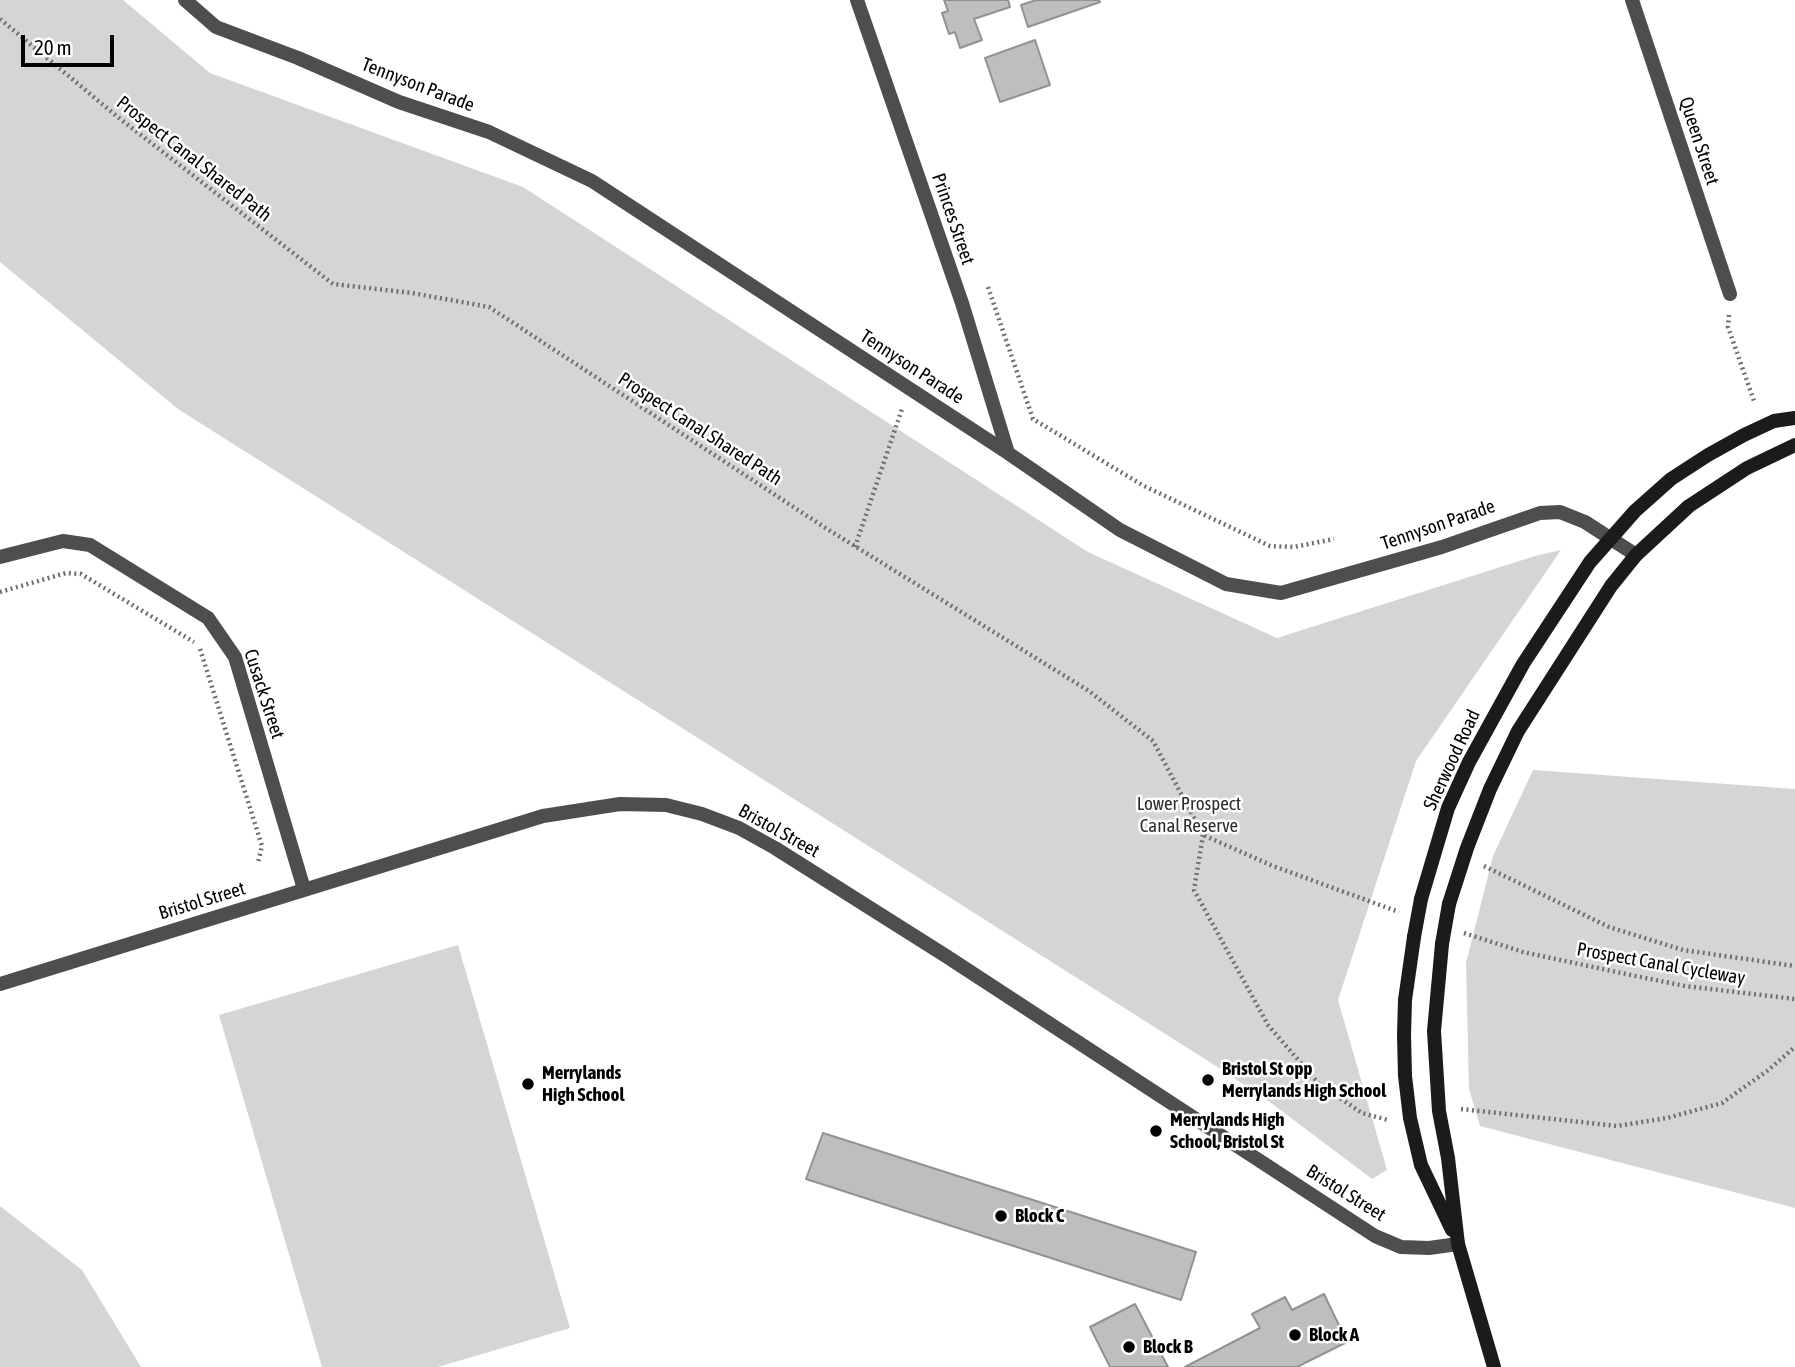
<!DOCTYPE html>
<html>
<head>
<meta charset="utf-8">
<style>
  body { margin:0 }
  #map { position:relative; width:1795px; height:1367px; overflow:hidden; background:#fff; font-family:"Asap Condensed",sans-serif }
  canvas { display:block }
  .scale { position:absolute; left:21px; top:35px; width:93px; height:32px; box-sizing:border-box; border:4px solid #000; border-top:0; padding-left:9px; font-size:21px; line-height:24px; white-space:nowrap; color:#000; -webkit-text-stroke:5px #fff; paint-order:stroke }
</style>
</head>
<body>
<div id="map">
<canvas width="1795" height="1367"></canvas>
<div class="scale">20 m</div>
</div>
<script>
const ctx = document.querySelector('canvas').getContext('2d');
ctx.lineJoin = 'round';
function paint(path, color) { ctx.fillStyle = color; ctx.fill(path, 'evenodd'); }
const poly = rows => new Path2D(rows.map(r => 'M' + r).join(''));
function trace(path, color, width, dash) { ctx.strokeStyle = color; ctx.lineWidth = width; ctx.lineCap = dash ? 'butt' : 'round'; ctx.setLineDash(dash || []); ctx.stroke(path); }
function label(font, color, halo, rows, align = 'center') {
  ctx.font = font + ' "Asap Condensed",sans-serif'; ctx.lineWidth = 5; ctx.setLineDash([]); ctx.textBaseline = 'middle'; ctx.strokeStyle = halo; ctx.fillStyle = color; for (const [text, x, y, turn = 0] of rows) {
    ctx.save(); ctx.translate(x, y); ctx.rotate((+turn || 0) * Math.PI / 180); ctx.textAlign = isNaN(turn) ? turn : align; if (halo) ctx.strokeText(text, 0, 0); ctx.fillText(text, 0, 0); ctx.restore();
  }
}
paint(poly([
  [0,0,123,0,210,73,523,187,1088,552,1277,638,1535,556,1561,550,1416,761,1338,1000,1387,1170,1372,1179,1267,1100,1216,1066,178,409,0,262],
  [1533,770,1795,789,1795,1208,1480,1126,1469,1089,1466,963,1493,856],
  [458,945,570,1328,438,1367,322,1367,219,1015],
  [0,1206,82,1270,141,1367,0,1367]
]), '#d5d5d5');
const building = poly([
  [944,0,1008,0,1010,7,974,19,982,40,960,48,955,32,949,34,942,13,948,11,944,0],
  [1036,0,1099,0,1100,2,1028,27,1021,5,1036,0],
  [1035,40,1050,85,1000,102,985,58,1035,40],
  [823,1133,1196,1252,1181,1300,806,1179,823,1133],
  [1324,1294,1347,1342,1297,1367,1185,1367,1260,1328,1252,1314,1285,1297,1292,1310,1324,1294],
  [1135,1304,1168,1367,1110,1367,1090,1327,1135,1304]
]);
paint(building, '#bebebe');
trace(building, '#929292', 2);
trace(poly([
  [0,19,119,118,333,284,412,293,489,307,824,527,1089,691,1153,741,1203,835,1273,866,1399,912],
  [988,287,1033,419,1144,486,1270,546,1294,547,1334,539],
  [1729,315,1728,327,1754,401],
  [855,547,902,409],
  [0,592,66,573,81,574,194,642],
  [200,649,262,846,258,863],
  [1203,835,1194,890,1268,1025,1319,1084,1362,1113,1388,1120],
  [1484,866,1609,927,1683,950,1795,966],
  [1464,933,1523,952,1621,973,1685,986,1795,999],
  [1461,1109,1617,1126,1667,1118,1722,1103,1767,1071,1795,1047]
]), '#707070', 4.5, [2, 3.5]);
trace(poly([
  [185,0,216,27,298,58,399,102,489,132,592,181,1008,453,1120,530,1226,584,1281,593,1442,547,1540,513,1560,512,1585,522,1636,555],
  [857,0,962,303,1008,453],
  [1632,0,1730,294],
  [0,557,63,541,90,545,208,618,235,657,304,889],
  [0,984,543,816,620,804,666,805,702,814,739,828,775,848,946,956,1375,1236,1401,1247,1429,1248,1458,1244]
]), '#4e4e4e', 14);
trace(poly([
  [1421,899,1448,808,1469,762,1523,664,1590,562,1635,511,1671,479,1708,455,1744,435,1774,421,1795,418],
  [1449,904,1467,848,1490,789,1518,731,1611,586,1636,555,1689,506,1747,468,1795,445],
  [1414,937,1405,1000,1404,1035,1405,1076,1410,1118,1421,1165,1452,1230],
  [1442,944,1434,1031,1439,1111,1448,1158,1458,1244,1494,1367]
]), '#1b1b1b', 14);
trace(poly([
  [1414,937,1421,899],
  [1442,944,1449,904]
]), '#1b1b1b', 14);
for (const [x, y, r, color] of [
  [1208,1080,7,"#000"],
  [528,1084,7,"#000"],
  [1156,1131,7,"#000"],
  [1001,1216,7,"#000"],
  [1295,1335,7,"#000"],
  [1129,1347,7,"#000"]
]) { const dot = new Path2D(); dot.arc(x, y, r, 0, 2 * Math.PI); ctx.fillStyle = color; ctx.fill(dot); trace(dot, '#fff', 2.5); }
label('19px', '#000', '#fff', [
  ["Tennyson Parade",418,85,21],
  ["Queen Street",1699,141,72],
  ["Prospect Canal Shared Path",194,159,38],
  ["Princes Street",953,219,71],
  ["Tennyson Parade",912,367,33],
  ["Prospect Canal Shared Path",700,429,33],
  ["Tennyson Parade",1438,525,-19],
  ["Cusack Street",264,694,72],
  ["Sherwood Road",1452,760,-65],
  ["Bristol Street",779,831,29],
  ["Bristol Street",202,901,-17],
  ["Prospect Canal Cycleway",1661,964,10],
  ["Bristol Street",1346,1193,32]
]);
label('19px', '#2c2c2c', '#fff', [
  ["Lower Prospect",1189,804],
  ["Canal Reserve",1189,826]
]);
label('bold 19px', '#000', '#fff', [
  ["Bristol St opp",1222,1069],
  ["Merrylands High School",1222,1091],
  ["Merrylands",542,1073],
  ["High School",542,1095],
  ["Merrylands High",1170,1120],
  ["School, Bristol St",1170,1142],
  ["Block C",1015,1216],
  ["Block A",1309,1335],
  ["Block B",1143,1347]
], 'left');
</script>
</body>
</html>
